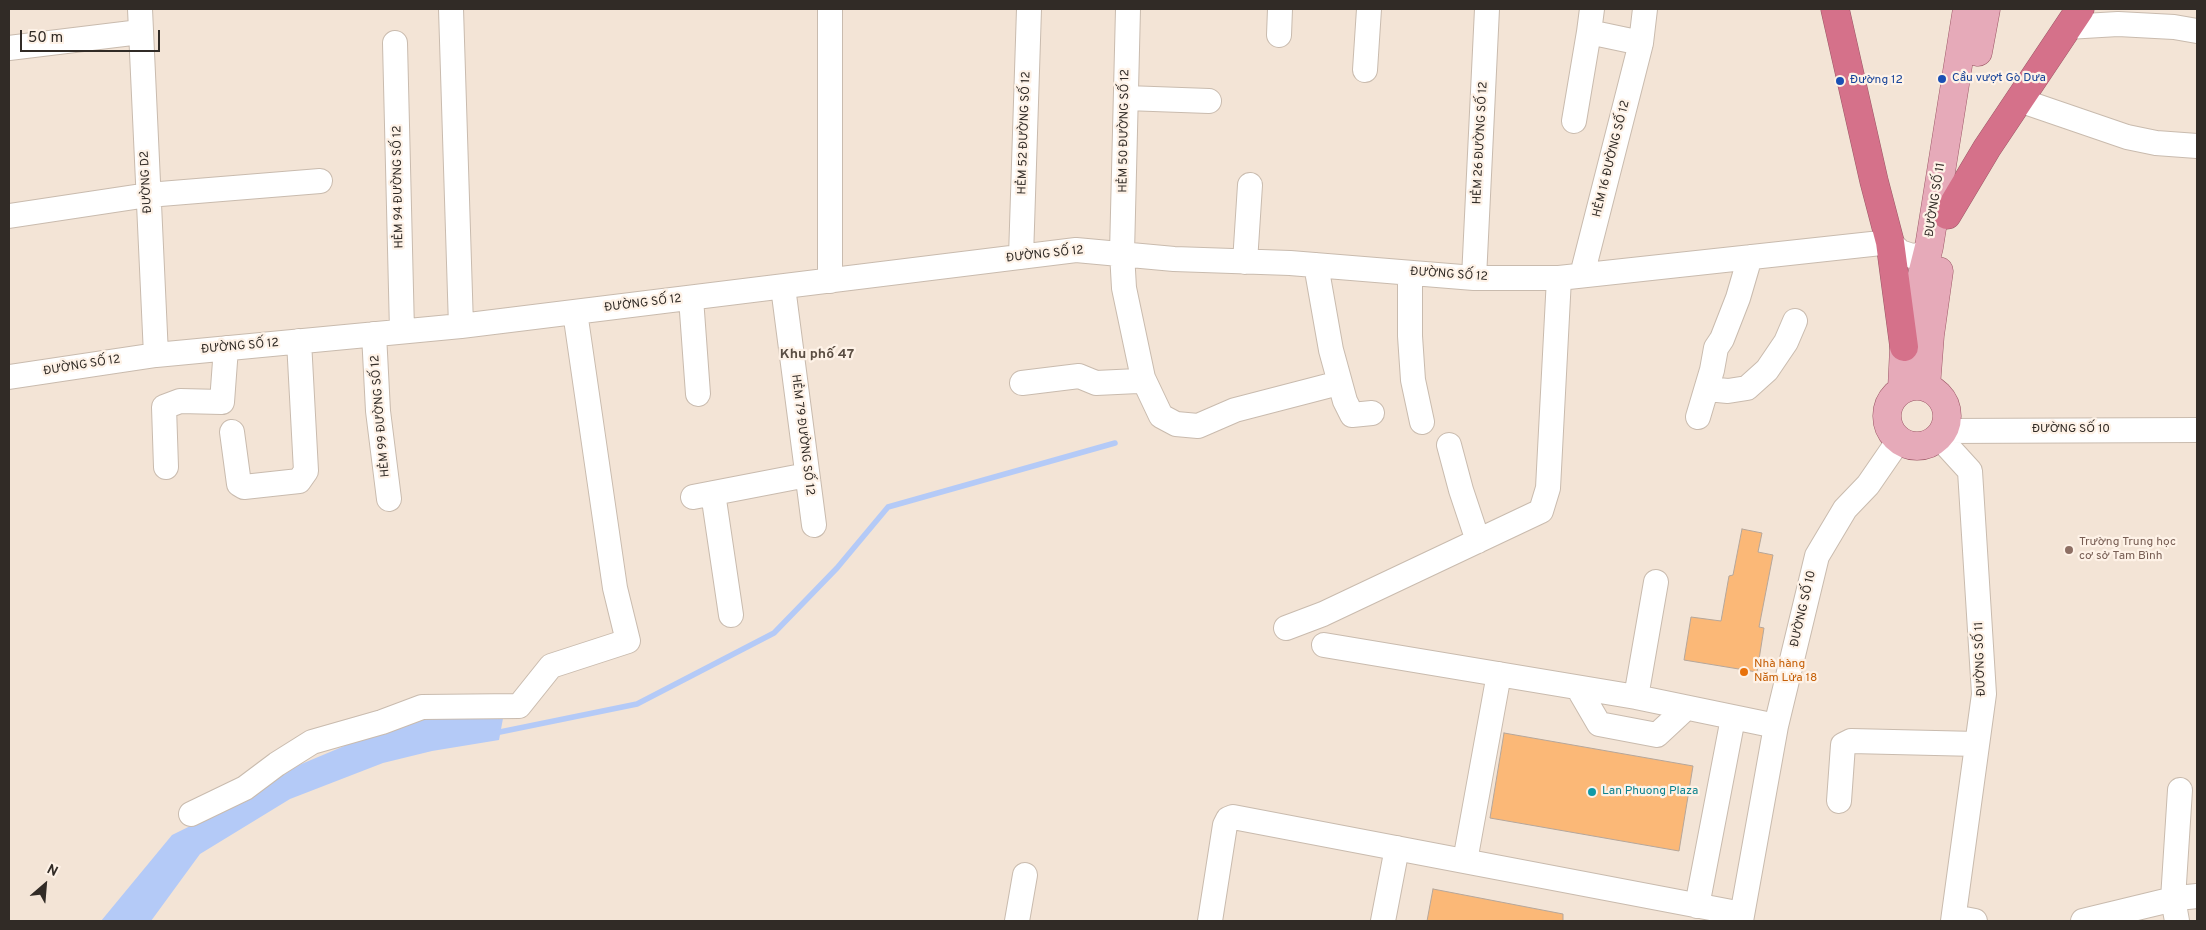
<!DOCTYPE html>
<html>
<head>
<meta charset="utf-8">
<style>
  body { margin:0 }
  #map { position:relative; width:2206px; height:930px; overflow:hidden; background:#f3e4d6; font-family:Overpass,sans-serif }
  canvas { display:block }
  .frame { position:absolute; inset:0; border:10px solid #312b26; pointer-events:none }
  .north { position:absolute; left:20px; top:860px; width:50px; height:50px; -webkit-text-stroke:4px #fef2e7; paint-order:stroke; rotate:27deg; font-size:14px; font-weight:700; line-height:20px; text-align:center; color:#312b26 }
  .north::after { content:''; display:block; margin:auto; width:18px; height:22px; background:#312b26; clip-path:polygon(50% 0,100% 100%,50% 72%,0 100%) }
  .scale { position:absolute; left:20px; top:30px; width:140px; height:22px; box-sizing:border-box; border:2px solid #312b26; border-top:0; padding-left:6px; font-size:15px; line-height:18px; white-space:nowrap; color:#312b26; -webkit-text-stroke:4px #fef2e7; paint-order:stroke }
</style>
</head>
<body>
<div id="map">
<canvas width="2206" height="930"></canvas>
<div class="frame"></div>
<div class="north">N</div>
<div class="scale">50 m</div>
</div>
<script>
const ctx = document.querySelector('canvas').getContext('2d');
ctx.lineJoin = 'round';
function paint(path, color) { ctx.fillStyle = color; ctx.fill(path, 'evenodd'); }
const poly = rows => new Path2D(rows.map(r => 'M' + r).join(''));
function trace(path, color, width, dash) { ctx.strokeStyle = color; ctx.lineWidth = width; ctx.lineCap = dash ? 'butt' : 'round'; ctx.setLineDash(dash || []); ctx.stroke(path); }
function label(font, color, halo, rows, align = 'center') {
  ctx.font = font + ' Overpass,sans-serif'; ctx.lineWidth = 4.5; ctx.setLineDash([]); ctx.textBaseline = 'middle'; ctx.strokeStyle = halo; ctx.fillStyle = color; for (const [text, x, y, turn = 0] of rows) {
    ctx.save(); ctx.translate(x, y); ctx.rotate((+turn || 0) * Math.PI / 180); ctx.textAlign = isNaN(turn) ? turn : align; if (halo) ctx.strokeText(text, 0, 0); ctx.fillText(text, 0, 0); ctx.restore();
  }
}
paint(poly([
  [504,713,499,740,432,751,383,763,290,799,200,854,151,921,101,921,172,835,243,800,299,765,392,726,439,717]
]), '#b4caf7');
trace(poly([
  [495,733,637,704,774,633,837,568,888,507,1115,443]
]), '#b4caf7', 5.5);
const building = poly([
  [1742,529,1762,533,1758,552,1773,555,1759,627,1764,628,1757,672,1684,660,1691,617,1721,621,1729,576,1733,575,1742,529],
  [1504,733,1693,766,1679,851,1490,818,1504,733],
  [1433,889,1563,914,1563,921,1427,921,1433,889]
]);
paint(building, '#fbb877');
trace(building, '#b5a69a', 1);
const minor = poly([
  [140,9,156,355],
  [451,9,461,326],
  [1128,9,1122,253,1124,288,1143,378,1161,416,1176,424,1198,426,1235,410,1339,383],
  [2067,27,2118,24,2174,27,2197,31],
  [1589,32,1592,9],
  [1279,35,1280,9],
  [395,43,402,331],
  [1641,43,1645,9],
  [9,48,140,32],
  [1365,70,1369,9],
  [1126,98,1209,101],
  [2019,100,2127,137,2156,143,2197,146],
  [1574,121,1589,32,1641,43,1582,275],
  [9,216,148,195,320,181],
  [1021,257,1029,9],
  [1245,262,1250,185],
  [1316,265,1331,350,1345,401,1352,415,1372,413],
  [1410,273,1410,336,1413,380,1422,422],
  [1474,278,1487,9],
  [830,281,830,9],
  [783,287,814,525],
  [691,298,698,394],
  [374,334,378,411,389,499],
  [9,377,156,355,461,326,1076,250,1174,259,1290,263,1474,278,1559,278,1890,242,1900,252,1912,256,1920,255,1929,247],
  [1022,383,1079,376,1096,383,1138,381,1143,378],
  [1707,389,1728,391,1747,388,1767,370,1786,342,1795,321],
  [1698,417,1712,370,1716,348,1722,339,1738,298,1750,257],
  [1945,431,2197,430],
  [232,432,239,484,244,487,299,481,306,471,299,341],
  [1939,437,1970,471,1984,694,1953,921],
  [1449,445,1461,490,1478,541],
  [166,467,164,407,180,401,222,402,226,348],
  [713,493,731,615],
  [693,497,807,475],
  [1286,628,1323,614,1541,511,1548,488,1559,278],
  [1324,645,1636,697,1776,726],
  [1578,688,1599,724,1657,735,1686,708],
  [1636,697,1656,582],
  [1839,801,1843,745,1851,741,1977,744],
  [191,814,245,788,277,764,312,742,382,722,422,707,519,706,551,666,628,641,615,588,575,312],
  [1465,861,1499,674],
  [1697,906,1733,718],
  [1954,917,1975,921],
  [1017,921,1025,875],
  [1210,921,1225,825,1228,819,1233,817,1742,914],
  [1383,921,1397,848],
  [1741,921,1776,726,1817,556,1845,509,1868,485,1899,440],
  [2083,921,2178,898,2197,896],
  [2177,921,2173,899,2180,790]
]);
const major = poly([
  [1978,52,1986,9],
  '1887 416a30 30 0 1 1 60 0a30 30 0 1 1-60 0Z',
  [1926,387,1930,335,1939,271],
  [1902,389,1904,347,1929,247,1967,9]
]);
const highway = poly([
  [1835,9,1874,181,1890,242,1904,347],
  [1947,215,1987,148,2080,9]
]);
trace(minor, '#c9bbae', 26);
trace(major, '#9c5867', 29);
trace(highway, '#9c5867', 29);
trace(minor, '#fff', 24);
trace(major, '#e6aab9', 28);
trace(highway, '#d5718a', 28);
for (const [x, y, r, color] of [
  [1942,79,5,"#1a4fb4"],
  [1840,81,5,"#1a4fb4"],
  [2069,550,5,"#8d6e63"],
  [1744,672,5,"#e8710a"],
  [1592,792,5,"#0f9aa8"]
]) { const dot = new Path2D(); dot.arc(x, y, r, 0, 2 * Math.PI); ctx.fillStyle = color; ctx.fill(dot); trace(dot, '#fef2e7', 2); }
label('12px', '#164399', '#fef2e7', [
  ["Cầu vượt Gò Dưa",1952,79],
  ["Đường 12",1850,81]
], 'left');
label('12px', '#312b26', '#fef2e7', [
  ["HẺM 50 ĐƯỜNG SỐ 12",1125,131,-89],
  ["HẺM 52 ĐƯỜNG SỐ 12",1025,133,-88],
  ["HẺM 26 ĐƯỜNG SỐ 12",1481,143,-87],
  ["HẺM 16 ĐƯỜNG SỐ 12",1612,159,-76],
  ["ĐƯỜNG D2",147,182,-93],
  ["HẺM 94 ĐƯỜNG SỐ 12",399,187,-91],
  ["ĐƯỜNG SỐ 11",1936,200,-81],
  ["ĐƯỜNG SỐ 12",1045,255,-6],
  ["ĐƯỜNG SỐ 12",1449,275,4],
  ["ĐƯỜNG SỐ 12",643,304,-7],
  ["ĐƯỜNG SỐ 12",240,347,-5],
  ["ĐƯỜNG SỐ 12",82,366,-9],
  ["HẺM 99 ĐƯỜNG SỐ 12",381,416,-95],
  ["ĐƯỜNG SỐ 10",2071,430],
  ["HẺM 79 ĐƯỜNG SỐ 12",802,435,83],
  ["ĐƯỜNG SỐ 10",1804,609,-77],
  ["ĐƯỜNG SỐ 11",1981,659,-92]
]);
label('12px', '#785e54', '#fef2e7', [
  ["Trường Trung học",2079,543],
  ["cơ sở Tam Bình",2079,557]
], 'left');
label('12px', '#c56008', '#fef2e7', [
  ["Nhà hàng",1754,665],
  ["Năm Lửa 18",1754,679]
], 'left');
label('12px', '#0d838f', '#fef2e7', [
  ["Lan Phuong Plaza",1602,792]
], 'left');
label('bold 14px', '#5b4e43', '#fef2e7', [
  ["Khu phố 47",817,355]
]);
</script>
</body>
</html>
